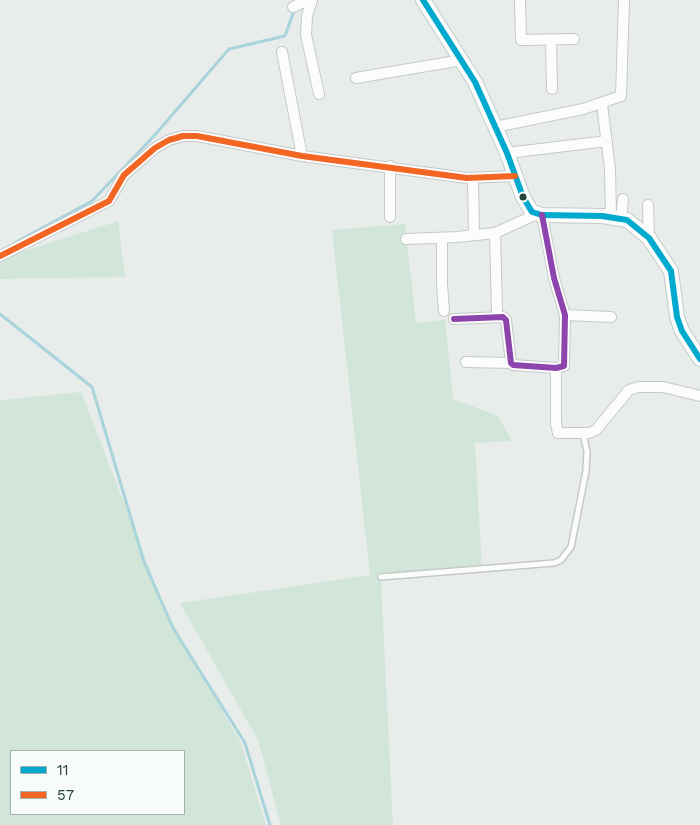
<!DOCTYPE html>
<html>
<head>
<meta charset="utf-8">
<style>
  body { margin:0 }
  #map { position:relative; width:700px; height:825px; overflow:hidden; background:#e8edeb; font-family:"Work Sans",sans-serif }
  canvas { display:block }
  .legend { position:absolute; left:10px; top:750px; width:175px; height:65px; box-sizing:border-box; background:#f7fbf9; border:1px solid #a3b1ad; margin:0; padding:6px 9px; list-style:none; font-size:15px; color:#24423a }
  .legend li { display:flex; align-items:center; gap:10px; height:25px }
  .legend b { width:25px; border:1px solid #a3b1ad }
</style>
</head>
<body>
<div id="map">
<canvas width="700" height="825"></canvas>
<ul class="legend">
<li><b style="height:6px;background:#00a9ce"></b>11</li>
<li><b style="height:6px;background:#f26522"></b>57</li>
</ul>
</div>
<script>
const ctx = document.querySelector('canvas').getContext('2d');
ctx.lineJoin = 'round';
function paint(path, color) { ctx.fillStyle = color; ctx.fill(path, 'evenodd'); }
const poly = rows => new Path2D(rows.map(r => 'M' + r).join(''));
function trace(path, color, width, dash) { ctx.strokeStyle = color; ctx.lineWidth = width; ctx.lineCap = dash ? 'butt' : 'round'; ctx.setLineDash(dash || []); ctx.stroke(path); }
paint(poly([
  [118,221,125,277,0,279,0,259],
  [405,224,416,323,445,320,453,399,498,416,512,441,475,443,482,568,381,580,393,825,281,825,258,740,180,603,370,575,332,230],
  [81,392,166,611,241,743,266,825,0,825,0,400],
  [11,751,184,751,184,814,11,814]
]), '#d1e6d8');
trace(poly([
  [16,242,92,201,153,137,229,49,285,36,295,8],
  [0,314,92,387,144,562,173,628,245,743,270,825]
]), '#a9d4db', 3);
const lane = poly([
  [381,577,554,563,561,560,571,547,586,471,587,451,583,434]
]);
const street = poly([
  [312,0,307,16,306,35,319,94],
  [520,0,521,40,574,39],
  [293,7,308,0],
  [551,40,552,89],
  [282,52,302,156],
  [356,78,462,60],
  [602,104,610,169,611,217],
  [495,127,583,109,621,96,624,0],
  [507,153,607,141],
  [390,166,390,217],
  [473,178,474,235],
  [648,205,649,238],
  [621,219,623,199],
  [495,233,497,311],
  [442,238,442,283,444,311],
  [406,239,457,237,495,233,537,214],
  [0,256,109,201,124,175,155,148,169,140,183,136,197,136,302,156,467,178,515,176],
  [565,315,611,317],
  [454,319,503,317,506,320,511,363,513,365,556,368,564,366,565,315,554,278,542,215],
  [466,362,511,363],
  [556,368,556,424,558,433,589,433,596,430,629,390,639,387,663,387,700,396]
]);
const secondary = poly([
  [423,0,475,82,507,153,523,197,532,212,542,215,602,216,627,220,649,238,671,271,677,317,682,331,700,359]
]);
trace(lane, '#c5cac8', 8);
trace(street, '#c5cac8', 12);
trace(secondary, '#c3cbc8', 16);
trace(lane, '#fcfcfc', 5);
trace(street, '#fcfcfc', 10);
trace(secondary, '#fcfcfc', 14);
trace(poly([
  [423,0,475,82,507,153,523,197,532,212,542,215,602,216,627,220,649,238,671,271,677,317,682,331,700,359]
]), '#00a9ce', 6);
trace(poly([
  [0,256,109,201,124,175,155,148,169,140,183,136,197,136,302,156,467,178,515,176]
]), '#f26522', 6);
trace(poly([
  [454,319,503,317,506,320,511,363,513,365,556,368,564,366,565,315,554,278,542,215]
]), '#8e44ad', 6);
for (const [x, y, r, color] of [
  [523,197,4.5,"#24423a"]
]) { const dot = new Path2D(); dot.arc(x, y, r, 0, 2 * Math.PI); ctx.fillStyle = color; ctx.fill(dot); trace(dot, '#f7fbf9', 2); }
</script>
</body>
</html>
